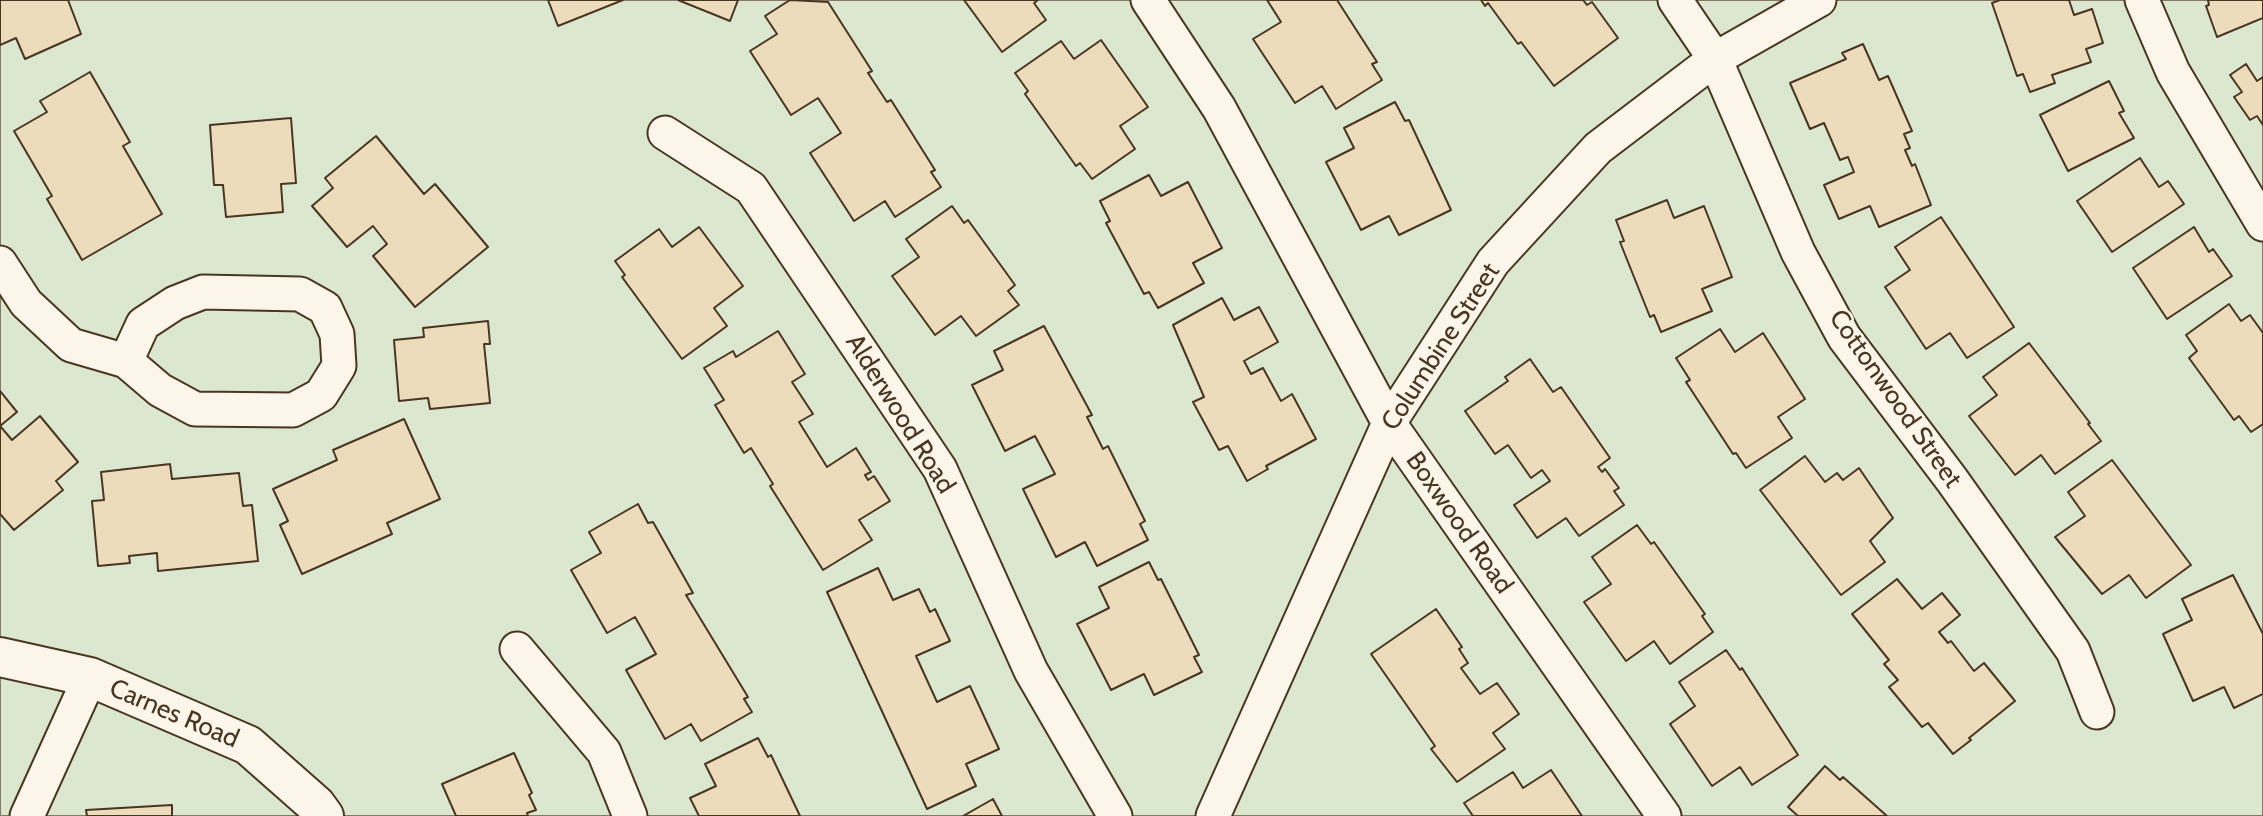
<!DOCTYPE html>
<html>
<head>
<meta charset="utf-8">
<style>
  body { margin:0 }
  canvas { display:block; background:#fbf6e9 }
</style>
</head>
<body>
<canvas width="2263" height="816"></canvas>
<script>
const ctx = document.querySelector('canvas').getContext('2d');
ctx.lineJoin = 'round';
function paint(path, color) { ctx.fillStyle = color; ctx.fill(path, 'evenodd'); }
const poly = rows => new Path2D(rows.map(r => 'M' + r).join(''));
function trace(path, color, width, dash) { ctx.strokeStyle = color; ctx.lineWidth = width; ctx.lineCap = dash ? 'butt' : 'round'; ctx.setLineDash(dash || []); ctx.stroke(path); }
function label(font, color, halo, rows, align = 'center') {
  ctx.font = font + ' Cabin,sans-serif'; ctx.lineWidth = 5; ctx.setLineDash([]); ctx.textBaseline = 'middle'; ctx.strokeStyle = halo; ctx.fillStyle = color; for (const [text, x, y, turn = 0] of rows) {
    ctx.save(); ctx.translate(x, y); ctx.rotate((+turn || 0) * Math.PI / 180); ctx.textAlign = isNaN(turn) ? turn : align; if (halo) ctx.strokeText(text, 0, 0); ctx.fillText(text, 0, 0); ctx.restore();
  }
}
const green = poly([
  [0,0,2263,0,2263,816,0,816,0,0]
]);
paint(green, '#dce7d0');
trace(green, '#887966', 2);
const building = poly([
  [0,0,68,0,81,34,25,59,16,38,0,45,0,0],
  [548,0,623,0,558,26,548,0],
  [678,0,738,0,730,21,678,0],
  [790,0,828,2,872,71,868,73,887,102,891,100,935,170,931,172,941,187,895,217,885,201,854,221,810,153,841,133,818,98,791,115,750,51,777,34,765,16,790,0],
  [964,0,1038,0,1034,3,1046,20,1002,52,964,0],
  [1267,0,1337,0,1377,62,1372,64,1382,80,1336,109,1322,86,1295,103,1253,39,1281,22,1267,0],
  [1481,0,1583,0,1587,5,1592,2,1618,38,1554,86,1521,42,1518,44,1488,3,1485,6,1481,0],
  [2000,0,2069,0,2074,15,2092,9,2103,43,2086,49,2091,62,2052,75,2055,83,2030,92,2023,74,2017,76,1992,3,2000,0],
  [2208,0,2263,0,2263,18,2217,37,2206,6,2209,5,2208,0],
  [1101,40,1148,107,1120,126,1135,149,1092,179,1080,163,1076,166,1025,94,1028,91,1015,73,1061,41,1074,59,1101,40],
  [1863,44,1879,80,1888,76,1912,131,1904,134,1910,148,1905,150,1912,166,1915,164,1931,205,1879,227,1870,206,1839,219,1824,185,1854,172,1848,157,1840,160,1824,123,1810,129,1790,83,1846,59,1842,53,1863,44],
  [2246,64,2257,81,2263,77,2263,125,2257,116,2250,120,2234,97,2242,92,2230,75,2246,64],
  [90,72,130,142,123,146,162,214,82,260,47,199,52,196,14,131,47,112,40,101,90,72],
  [2109,81,2124,111,2119,113,2134,138,2068,171,2040,115,2109,81],
  [1395,102,1405,121,1409,120,1451,210,1399,235,1389,216,1361,230,1326,162,1354,148,1344,128,1395,102],
  [291,118,296,183,281,184,283,212,226,217,223,185,214,185,210,125,291,118],
  [376,136,424,194,435,184,488,247,415,307,373,256,387,244,373,226,347,247,312,206,333,188,325,178,376,136],
  [2140,158,2159,187,2168,181,2184,204,2112,252,2077,201,2140,158],
  [1149,175,1161,196,1188,182,1222,248,1193,263,1204,283,1158,308,1149,292,1144,294,1106,223,1110,221,1100,201,1149,175],
  [1667,200,1674,218,1704,206,1732,277,1702,289,1712,311,1661,332,1654,315,1650,317,1620,242,1624,241,1616,220,1667,200],
  [952,206,964,223,968,220,1015,285,1008,291,1019,305,976,336,961,316,935,335,892,276,919,257,906,239,952,206],
  [1941,217,2014,327,1967,358,1950,333,1926,349,1885,287,1910,270,1895,247,1941,217],
  [699,227,743,286,714,308,727,326,682,359,622,277,625,275,615,261,659,229,672,247,699,227],
  [2194,227,2209,252,2213,249,2232,276,2167,319,2133,268,2194,227],
  [1222,298,1234,320,1259,307,1278,342,1244,361,1251,374,1263,368,1281,401,1292,394,1316,439,1266,466,1268,469,1247,481,1228,446,1219,450,1193,402,1204,397,1173,325,1222,298],
  [2229,304,2241,321,2250,315,2263,333,2263,424,2251,432,2239,416,2234,420,2189,358,2197,351,2186,335,2229,304],
  [488,321,490,344,484,344,490,403,430,409,428,398,399,401,394,340,424,337,423,328,488,321],
  [1044,326,1092,415,1087,417,1103,449,1108,446,1145,521,1140,524,1148,540,1097,566,1085,542,1056,557,1023,489,1055,474,1035,436,1005,451,972,385,1003,370,994,351,1044,326],
  [1720,329,1735,352,1763,333,1805,399,1778,417,1792,438,1746,468,1736,453,1733,454,1686,382,1690,380,1676,358,1720,329],
  [778,331,805,374,792,382,813,414,799,422,827,467,856,448,871,472,865,475,868,480,874,476,890,501,859,520,872,540,823,570,770,486,773,484,751,448,744,453,715,405,724,400,704,368,733,351,736,357,778,331],
  [2029,343,2090,423,2088,424,2101,441,2055,474,2041,455,2015,475,1969,416,1997,395,1983,377,2029,343],
  [1530,359,1553,392,1561,387,1610,458,1598,467,1602,472,1605,469,1619,488,1614,491,1624,505,1579,536,1566,518,1537,538,1514,505,1550,481,1542,470,1531,478,1508,445,1495,454,1465,411,1508,381,1505,377,1530,359],
  [0,391,17,412,0,426,12,440,40,416,78,462,56,481,63,490,14,530,0,514,0,391],
  [404,419,440,499,387,523,392,534,302,574,280,525,288,521,273,489,337,460,333,450,404,419],
  [1805,456,1825,482,1837,473,1843,480,1859,468,1893,518,1870,541,1885,562,1841,595,1760,490,1805,456],
  [2112,460,2191,565,2146,598,2129,575,2102,594,2055,537,2085,516,2068,492,2112,460],
  [170,464,172,479,239,473,243,506,252,505,258,561,158,571,157,553,129,556,130,563,98,566,92,501,104,500,101,472,170,464],
  [638,504,648,523,653,522,693,593,686,595,748,697,744,699,752,712,701,741,691,724,665,739,626,670,656,654,635,617,607,633,571,570,601,553,589,532,638,504],
  [1637,525,1651,544,1654,542,1705,614,1702,616,1713,632,1670,664,1654,641,1626,661,1584,602,1611,584,1592,557,1637,525],
  [1149,562,1158,580,1161,579,1199,655,1194,657,1202,672,1154,695,1144,674,1111,690,1077,624,1109,608,1099,587,1149,562],
  [878,568,893,600,919,589,930,612,935,609,950,641,916,656,937,702,970,686,999,749,966,764,976,786,927,809,827,592,878,568],
  [2233,575,2263,634,2263,694,2234,708,2224,687,2193,701,2163,634,2192,620,2182,599,2233,575],
  [1897,579,1922,609,1942,593,1960,615,1939,632,1948,643,1951,641,1974,671,1984,663,2015,701,1969,738,1971,740,1953,754,1928,723,1922,727,1889,687,1898,680,1884,664,1889,660,1852,614,1897,579],
  [1436,609,1462,647,1459,649,1468,663,1461,668,1480,694,1497,683,1519,714,1493,733,1505,749,1457,782,1431,749,1435,746,1371,654,1436,609],
  [1726,650,1740,670,1742,668,1798,755,1752,785,1740,767,1712,786,1670,724,1695,706,1679,682,1726,650],
  [758,738,768,757,771,755,800,816,699,816,690,798,716,786,705,764,758,738],
  [514,753,532,793,529,795,536,810,527,813,528,816,456,816,442,784,514,753],
  [1825,766,1840,780,1843,777,1887,816,1798,816,1788,807,1825,766],
  [1551,770,1582,816,1473,816,1464,803,1513,772,1523,788,1551,770],
  [993,799,1002,816,963,816,993,799],
  [172,805,172,816,87,816,86,810,172,805]
]);
paint(building, '#ecdcbc');
trace(building, '#4a3520', 2);
const minor = poly([
  [1148,0,1219,108,1389,423,1664,816],
  [1675,0,1715,59,1798,252,1844,337,1952,480,2073,651,2097,712],
  [2142,0,2173,72,2263,224],
  [665,133,751,188,940,469,1031,671,1115,816],
  [0,263,26,303,71,345,126,361,160,390,195,409,293,410,321,395,339,366,337,334,325,308,300,294,203,292,175,303,143,324,126,361],
  [517,649,604,752,630,816],
  [27,816,90,677],
  [1213,816,1389,423,1493,262,1598,148,1715,59,1819,0]
]);
const tertiary = poly([
  [0,657,90,677,248,745,316,805,324,816]
]);
trace(minor, '#4a3520', 37);
trace(tertiary, '#4a3520', 42);
trace(minor, '#fbf6e9', 33);
trace(tertiary, '#fbf6e9', 38);
label('26px', '#4a3520', '#fbf6e9', [
  ["Columbine Street",1441,347,-57],
  ["Cottonwood Street",1895,399,55],
  ["Alderwood Road",900,414,58],
  ["Boxwood Road",1459,523,55],
  ["Carnes Road",174,714,23]
]);
</script>
</body>
</html>
